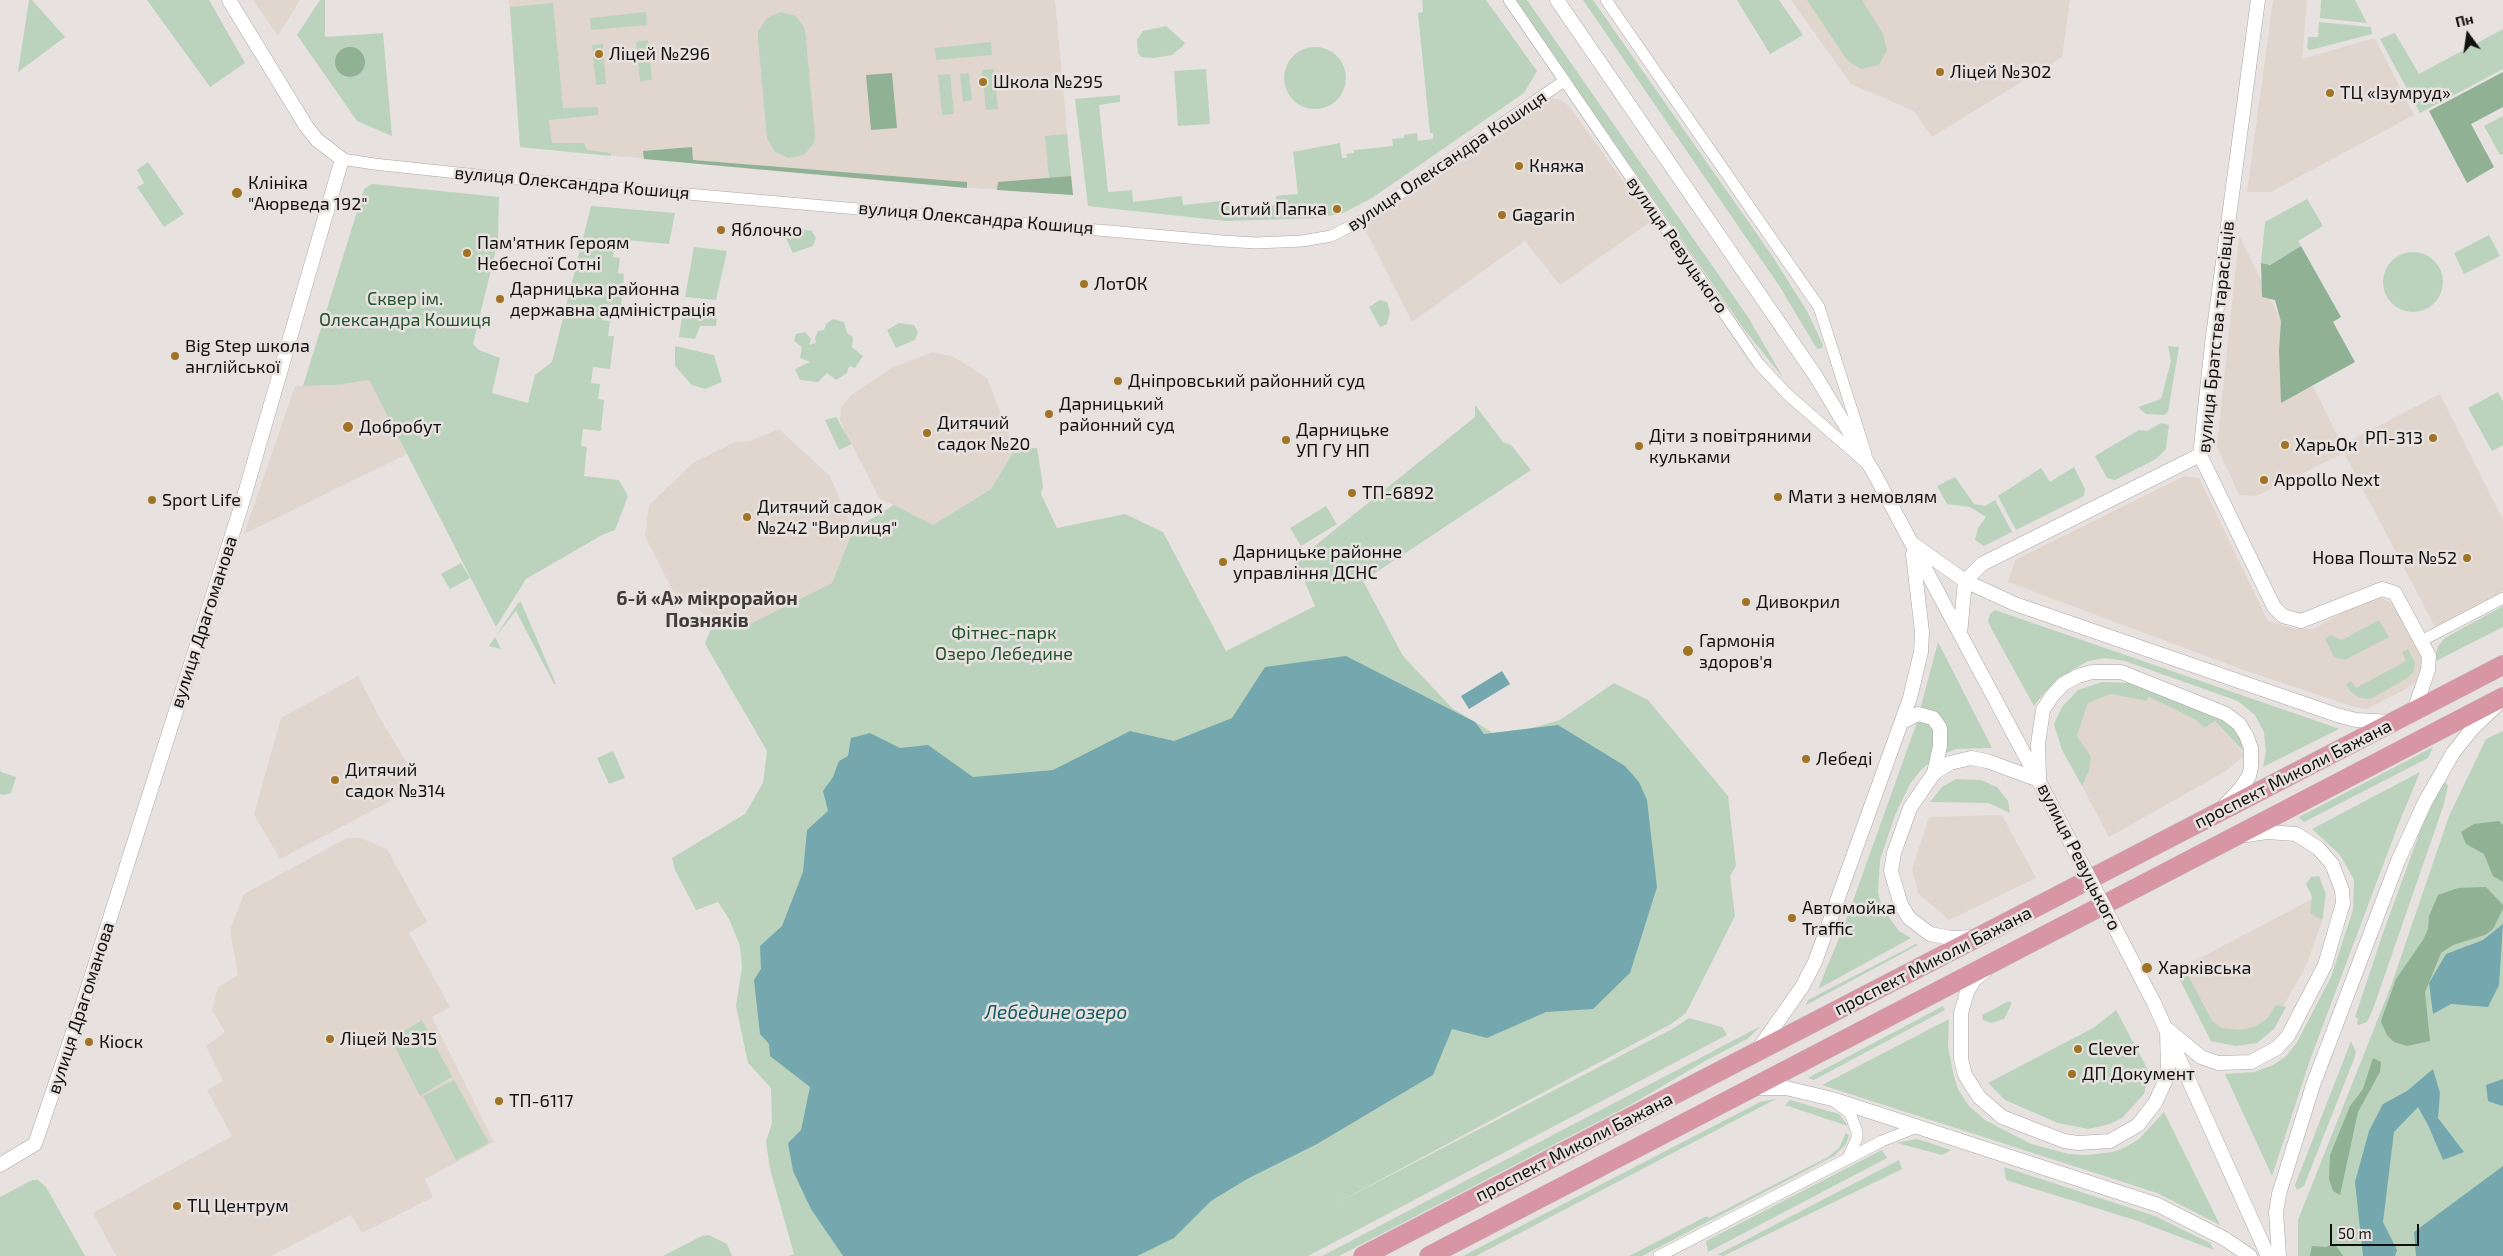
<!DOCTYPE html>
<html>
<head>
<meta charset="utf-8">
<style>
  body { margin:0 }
  #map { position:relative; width:2503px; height:1256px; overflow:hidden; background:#e7e2df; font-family:"Exo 2",sans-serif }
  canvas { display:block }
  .north { position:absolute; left:2443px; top:10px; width:50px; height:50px; -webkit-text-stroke:4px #e7e2df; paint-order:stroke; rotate:346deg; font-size:14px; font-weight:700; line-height:20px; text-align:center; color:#121110 }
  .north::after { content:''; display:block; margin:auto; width:18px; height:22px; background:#121110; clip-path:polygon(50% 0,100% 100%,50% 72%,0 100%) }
  .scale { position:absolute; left:2330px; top:1224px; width:89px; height:22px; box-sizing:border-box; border:2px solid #121110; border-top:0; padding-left:6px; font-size:15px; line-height:18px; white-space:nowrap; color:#121110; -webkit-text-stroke:4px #e7e2df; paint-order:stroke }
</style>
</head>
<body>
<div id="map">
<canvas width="2503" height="1256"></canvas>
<div class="north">Пн</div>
<div class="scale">50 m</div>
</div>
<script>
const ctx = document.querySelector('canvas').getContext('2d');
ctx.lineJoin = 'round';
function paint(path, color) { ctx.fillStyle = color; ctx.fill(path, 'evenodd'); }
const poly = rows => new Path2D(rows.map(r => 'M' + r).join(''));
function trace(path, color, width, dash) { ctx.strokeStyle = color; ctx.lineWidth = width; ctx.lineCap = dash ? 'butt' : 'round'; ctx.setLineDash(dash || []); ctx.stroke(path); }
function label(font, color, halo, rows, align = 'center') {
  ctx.font = font + ' "Exo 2",sans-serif'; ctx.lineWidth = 5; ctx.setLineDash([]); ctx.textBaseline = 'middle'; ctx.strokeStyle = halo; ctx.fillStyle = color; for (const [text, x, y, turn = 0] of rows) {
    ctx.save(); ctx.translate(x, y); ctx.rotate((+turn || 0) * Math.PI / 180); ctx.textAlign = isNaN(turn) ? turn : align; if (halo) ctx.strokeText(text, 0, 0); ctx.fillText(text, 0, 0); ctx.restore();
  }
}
paint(poly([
  [253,0,300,0,278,36],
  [509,0,1055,0,1073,195,915,184,520,147],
  [1791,0,2070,0,2062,57,1932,137,1914,111,1851,84],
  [2273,0,2307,0,2302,59,2375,38,2414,115,2271,192,2247,192],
  [1550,98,1559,99,1569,106,1652,221,1560,285,1525,241,1412,322,1361,221,1531,106],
  [2239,235,2342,445,2440,394,2503,520,2503,591,2435,627,2344,453,2256,496,2239,495,2217,447],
  [933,352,954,357,987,378,1015,449,991,489,933,525,879,498,840,421,841,407,851,395,893,367],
  [369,380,407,454,244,534,295,386,337,385],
  [779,429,830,476,853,530,832,583,746,626,713,623,688,599,679,603,645,536,649,505,693,463,735,442,749,441],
  [2184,476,2199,478,2268,621,2297,629,2313,629,2366,600,2382,598,2400,608,2421,647,2422,668,2418,680,2406,689,2367,709,2354,707,2238,668,2008,582,2015,560],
  [358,676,378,715,409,766,404,794,280,859,254,814,281,718],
  [2111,694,2146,701,2149,697,2196,720,2204,728,2215,721,2245,755,2226,771,2109,837,2082,786,2089,771,2077,736,2088,703],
  [2002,815,2036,878,1949,920,1918,893,1912,869,1929,817],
  [347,838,361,838,387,849,427,922,409,933,450,1007,432,1017,494,1142,425,1179,433,1197,362,1233,351,1215,271,1256,116,1256,93,1213,232,1136,207,1090,223,1081,206,1046,225,1032,212,1010,218,987,238,975,230,930,244,894],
  [2314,898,2324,916,2306,966,2275,1021,2211,1041,2175,971]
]), '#e1d6ce');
paint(poly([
  [29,0,32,0,65,37,18,72],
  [147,0,209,0,245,63,210,87],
  [320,0,325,0,325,37,383,33,392,136,357,121,297,35],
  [1422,0,1486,0,1537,71,1524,93,1372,198,1343,213,1318,218,1226,221,1088,206,1075,99,1120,95,1120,102,1099,105,1108,192,1132,190,1133,202,1182,196,1183,205,1231,200,1232,210,1277,205,1276,196,1298,194,1293,152,1340,143,1342,158,1347,158,1346,154,1354,153,1354,150,1393,146,1392,139,1404,138,1404,135,1417,133,1418,141,1433,139,1433,133,1430,133,1418,13,1423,12],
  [1515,0,1527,0,1748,317,1784,379,1744,329],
  [1583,0,1593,0,1771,254,1807,311,1823,345,1822,348,1817,349,1780,287],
  [1737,0,1779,0,1803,35,1770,54],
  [1807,0,1862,0,1883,34,1887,50,1879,65,1861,69,1847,60],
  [2321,0,2355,0,2367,23,2320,18],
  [553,3,563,108,598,107,598,115,549,120,552,143,584,143,587,150,611,153,611,156,520,147,510,7],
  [646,12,647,25,591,30,590,18],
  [781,12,796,16,805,29,815,135,814,143,804,155,789,158,775,152,767,138,758,39,758,31,767,18],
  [2319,22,2371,27,2372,34,2310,50,2307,48,2308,37,2318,37],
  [1166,26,1185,43,1182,47,1172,55,1154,58,1141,57,1138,53,1137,40,1143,31],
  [2503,29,2503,69,2420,113,2380,39,2395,33,2419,74],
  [648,40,652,80,640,81,636,42],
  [991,42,992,55,936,60,935,48],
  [603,44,606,84,596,85,592,45],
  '1284 78a31 31 0 1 1 62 0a31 31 0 1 1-62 0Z',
  [994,69,998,109,986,110,982,70],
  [1206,69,1210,124,1178,126,1174,71],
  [969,73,972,100,963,102,960,74],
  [950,74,954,114,942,115,938,75],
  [2503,116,2503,154,2500,155,2484,126],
  [1067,134,1071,176,1049,178,1045,136],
  [148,162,184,214,164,227,137,187,144,183,137,170],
  [372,184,499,197,498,241,473,344,479,350,500,358,492,393,528,403,535,375,552,362,591,206,675,213,669,244,615,239,613,257,620,258,618,273,624,274,621,306,604,304,602,320,610,321,608,336,614,336,610,369,593,367,591,383,600,384,598,399,604,400,601,431,583,429,581,446,587,447,584,476,619,480,628,496,615,530,602,535,526,579,496,627,369,380,337,385,303,386,364,189],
  [2307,199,2323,226,2298,241,2301,246,2269,265,2261,263,2265,222],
  [796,228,812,231,816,238,813,246,793,253,785,236],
  [2489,235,2500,256,2464,274,2454,253],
  [694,247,727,251,716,300,685,297],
  '2383 282a30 30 0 1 1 60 0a30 30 0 1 1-60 0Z',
  [1380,300,1387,302,1390,312,1387,324,1380,327,1369,307],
  [703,309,717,315,716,326,700,326,695,339,679,337,682,317],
  [833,319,844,322,847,333,853,337,852,347,863,356,855,368,849,366,847,373,836,380,827,373,818,382,800,380,795,369,810,362,800,358,802,347,794,341,796,334,805,332,811,339,809,345,816,343,815,338,818,331,824,330,826,324],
  [899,323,914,325,918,332,915,340,896,348,887,330],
  [675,346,714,355,722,382,705,389,692,385,675,366],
  [2168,346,2179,347,2168,412,2164,415,2146,414,2138,407,2161,399,2171,361],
  [2498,392,2503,401,2503,445,2492,451,2468,408],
  [1475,405,1503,442,1511,445,1531,470,1363,581,1403,656,1452,708,1493,733,1532,728,1560,720,1614,683,1648,700,1728,796,1736,866,1730,876,1735,916,1686,1013,1671,1024,1335,1204,1674,1028,1689,1018,1722,1027,1727,1035,1308,1256,789,1256,794,1254,770,1169,766,1142,772,1123,771,1088,748,1063,736,1006,742,967,740,946,729,919,718,902,696,910,675,870,672,858,745,814,763,783,767,751,705,644,713,623,746,626,832,583,853,530,894,505,933,525,991,489,1015,449,1037,448,1043,486,1041,494,1057,528,1125,514,1163,532,1226,651,1315,606,1296,561,1475,417],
  [836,417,852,444,839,450,825,420],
  [2161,423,2169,425,2166,449,2156,459,2115,480,2107,478,2095,456,2139,430,2147,431],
  [2074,467,2085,489,2084,496,2016,530,1998,496,2041,468,2050,482],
  [1955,477,1974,504,1985,506,1995,500,2012,532,1984,546,1975,540,1978,528,1986,517,1970,507,1947,504,1937,486],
  [1326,506,1337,524,1301,546,1290,528],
  [461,563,470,578,450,589,441,574],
  [521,602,556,684,554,684,516,611,495,637,501,649,489,646,518,603],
  [2503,606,2503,627,2434,662,2438,646,2445,638],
  [1995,610,2334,727,2339,729,2263,767,2266,752,2264,732,2255,715,2238,701,2125,661,2105,658,2088,661,2074,669,2045,692,2034,706,1992,630,1988,621,1990,614],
  [2379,620,2389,637,2345,660,2334,657,2325,639,2330,635,2342,640],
  [1938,642,1992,748,1956,749,1936,757,1921,770,1910,784,1895,815,1880,860,1878,893,1882,907,1891,920,1899,931,1911,938,1818,989,1844,926,1916,725],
  [2408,649,2415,663,2414,671,2407,678,2371,699,2360,698,2350,691,2346,684,2351,681,2356,688,2406,661,2402,652],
  [2102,682,2132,683,2220,717,2231,725,2241,739,2243,751,2215,721,2204,728,2196,720,2149,697,2146,701,2111,694,2088,703,2077,736,2091,757,2089,771,2082,786,2062,750,2054,724,2062,707,2078,690],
  [2503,731,2503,1170,2422,1256,2298,1256,2298,1220,2391,986,2449,816,2486,739],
  [2433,747,2428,758,2304,822,2299,817],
  [613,751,625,778,609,784,597,758],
  [0,770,1,772,16,777,11,793,3,795,0,794],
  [2420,772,2397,828,2311,1057,2272,1176,2225,1074,2254,1072,2273,1065,2285,1057,2296,1044,2331,977,2353,910,2354,880,2340,855,2312,829],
  [1956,779,1981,780,1997,787,2008,801,2010,813,1989,803,1930,802,1942,787],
  [2442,783,2446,783,2448,786,2444,804,2373,1009,2367,1022,2359,1025,2357,1024,2358,1019,2355,1017,2383,933,2422,826],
  [2319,876,2326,894,2322,920,2310,913,2312,897,2306,884,2311,877],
  [1916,944,1918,945,1806,1005,1808,1000],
  [2181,971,2188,975,2212,1021,2221,1028,2242,1030,2256,1026,2267,1019,2276,1005,2286,1007,2274,1029,2257,1043,2236,1046,2211,1041,2177,974],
  [2009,1001,2012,1003,2004,1019,1991,1023,1983,1020,1982,1015],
  [1943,1006,1945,1010,1814,1080,1808,1078],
  [2116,1010,2148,1070,2148,1078,2144,1094,2122,1118,2110,1124,2088,1129,2058,1123,2005,1100,1988,1083,2093,1028],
  [1949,1019,1948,1046,1954,1077,1959,1091,1969,1106,1985,1120,2031,1144,2069,1154,2086,1155,2113,1152,2126,1147,2139,1139,2164,1112,2220,1225,2157,1193,1822,1085],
  [422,1020,452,1077,420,1096,391,1039],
  [1761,1026,1747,1039,1705,1061,1632,1104,1339,1256,1322,1256],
  [2351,1041,2356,1052,2354,1059,2304,1186,2297,1190,2295,1185],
  [454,1080,489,1143,456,1160,423,1096],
  [1776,1099,1476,1256,1463,1256,1760,1102],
  [1790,1100,1839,1114,1848,1126,1785,1105],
  [1846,1133,1849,1135,1846,1144,1834,1156,1642,1256,1629,1256,1707,1216,1709,1218,1828,1157,1839,1148],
  [1916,1139,1927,1142,1951,1150,1942,1155,1897,1143],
  [1882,1150,1887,1158,1708,1252,1706,1241],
  [1899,1160,1902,1169,1723,1256,1717,1255],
  [2004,1167,2155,1216,2210,1243,2214,1250,2138,1221,2006,1180],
  [32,1180,38,1180,46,1187,85,1256,0,1256,0,1197],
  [709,1235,727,1244,732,1256,663,1256,702,1236]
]), '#bbd3bd');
paint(poly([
  '335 62a15 15 0 1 1 30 0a15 15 0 1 1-30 0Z',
  [2503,72,2503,107,2471,124,2494,167,2467,183,2429,111],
  [892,73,897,128,871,130,866,75],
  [692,147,693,160,967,182,967,188,644,159,643,151],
  [1071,176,1073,195,997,190,998,182],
  [2301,246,2341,317,2333,322,2355,362,2281,403,2279,350,2281,322,2275,300,2262,297,2261,263,2270,265],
  [2499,821,2503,825,2503,882,2493,876,2484,854,2466,844,2461,832,2474,824],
  [2486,887,2503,905,2503,909,2493,929,2485,935,2453,945,2441,953,2425,992,2430,1041,2407,1046,2394,1042,2387,1035,2381,1022,2383,1015,2396,979,2423,940,2428,929,2429,916,2438,895,2458,888],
  [2373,1058,2381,1062,2380,1072,2358,1112,2340,1195,2333,1191,2329,1179,2330,1155,2350,1106,2363,1089],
  [2332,1244,2337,1247,2343,1256,2310,1256,2312,1246,2326,1247]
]), '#90b193');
paint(poly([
  [1346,656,1475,722,1484,734,1558,725,1625,766,1639,782,1647,800,1657,887,1630,973,1593,1009,1546,1012,1487,1038,1452,1029,1433,1075,1317,1144,1247,1179,1211,1201,1174,1238,1137,1256,843,1256,811,1209,793,1171,788,1143,801,1130,810,1087,770,1056,769,1044,760,1034,754,980,761,969,760,946,782,926,803,872,807,830,828,811,823,791,833,777,839,761,848,756,851,738,870,733,900,748,928,745,973,777,1053,770,1130,731,1174,741,1232,718,1265,667],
  [1502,671,1510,684,1469,709,1461,696],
  [2503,924,2499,985,2488,1007,2451,1004,2433,1014,2429,983,2446,954,2483,940],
  [2433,1069,2440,1093,2438,1118,2464,1152,2443,1160,2428,1125,2418,1107,2394,1132,2383,1222,2397,1250,2395,1256,2363,1256,2355,1182,2369,1131,2383,1104,2407,1091],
  [2503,1079,2503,1105,2502,1106,2488,1101,2486,1085],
  [2503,1166,2503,1256,2416,1256,2414,1232]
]), '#74a8ae');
const minor = poly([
  [1509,0,1759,364,1787,394,1865,462],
  [1606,0,1819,307,1866,454],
  [342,159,374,164,505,178,1223,241,1256,243,1302,241,1331,236,1361,221,1564,81],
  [2421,641,2503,598],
  [1835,1102,1850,1113,1857,1132,1857,1138,1848,1158],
  [1659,1256,1882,1141,1917,1127]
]);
const tertiary = poly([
  [1557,0,1815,375,1874,473,2043,789],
  [2258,0,2212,344,2200,455,2274,607,2283,616,2301,621,2382,589,2395,593,2429,656,2428,670,2414,711],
  [1913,544,1965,581,2015,604,2337,715,2356,720,2391,722],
  [1960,634,1965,581,1982,564,2200,455],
  [1902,722,1918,714,1933,718,1940,728,1940,746,1934,773],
  [2039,777,2038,744,2043,710,2052,696,2063,684,2078,676,2092,672,2121,672,2226,714,2239,724,2246,735,2251,748,2251,767,2249,776,2241,788,2225,805],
  [1974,937,1951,938,1930,934,1909,918,1901,905,1891,871,1894,853,1910,808,1934,773,1950,763,1971,758,1987,761,2039,780],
  [1985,971,1974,980,1967,992,1961,1013,1961,1059,1965,1075,1979,1097,2002,1117,2064,1141,2078,1143,2110,1141,2138,1125,2155,1103,2168,1075,2167,1029],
  [2154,1003,2268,1256],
  [2167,1029,2201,1057,2218,1063,2251,1062,2277,1048,2288,1036,2325,965,2343,903,2342,890,2332,864,2318,848,2296,834,2267,832,2246,835],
  [1757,1051,1802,987,1815,962,1910,698,1921,652,1922,632,1913,554],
  [1755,1088,1786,1088,1832,1099,2158,1205,2225,1239,2250,1256],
  [0,1165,35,1144,82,1006,241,507,342,159,317,140,306,126,229,0],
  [2279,1256,2276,1212,2279,1194,2313,1085,2398,861,2425,802,2453,753,2472,729,2496,706]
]);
const trunk = poly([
  [1363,1256,2503,665],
  [1429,1256,2503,697]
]);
trace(minor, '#aba6a4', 12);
trace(tertiary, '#aba6a4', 15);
trace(trunk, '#c1c1c1', 20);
trace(minor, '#fff', 11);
trace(tertiary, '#fff', 14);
trace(trunk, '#d896a4', 19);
const tertiaryBridge = poly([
  [2043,789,2154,1003]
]);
trace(tertiaryBridge, '#aba6a4', 15, []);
trace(tertiaryBridge, '#fff', 14);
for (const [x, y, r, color] of [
  [599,54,5,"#a07424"],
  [1940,72,5,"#a07424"],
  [983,82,5,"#a07424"],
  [2330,93,5,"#a07424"],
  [1519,166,5,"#a07424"],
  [237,193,6,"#a07424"],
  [1337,209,5,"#a07424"],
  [1502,215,5,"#a07424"],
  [721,230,5,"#a07424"],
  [467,253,5,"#a07424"],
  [1084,284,5,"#a07424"],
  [500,299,5,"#a07424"],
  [175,356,5,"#a07424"],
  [1118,381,5,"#a07424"],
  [1049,414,5,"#a07424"],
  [348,427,6,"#a07424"],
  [927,433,5,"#a07424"],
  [2433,438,5,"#a07424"],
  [1286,440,5,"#a07424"],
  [2285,445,5,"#a07424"],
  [1639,446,5,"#a07424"],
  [2264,480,5,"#a07424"],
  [1352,493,5,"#a07424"],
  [1778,497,5,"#a07424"],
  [152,500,5,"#a07424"],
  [747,517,5,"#a07424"],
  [2467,558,5,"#a07424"],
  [1223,562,5,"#a07424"],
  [1746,602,5,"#a07424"],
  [1688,651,6,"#a07424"],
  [1806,759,5,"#a07424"],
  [335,780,5,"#a07424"],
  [1792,918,5,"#a07424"],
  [2147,968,6,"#a07424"],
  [330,1039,5,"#a07424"],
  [89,1042,5,"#a07424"],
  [2078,1049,5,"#a07424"],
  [2072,1074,5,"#a07424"],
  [499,1101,5,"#a07424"],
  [177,1206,5,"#a07424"]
]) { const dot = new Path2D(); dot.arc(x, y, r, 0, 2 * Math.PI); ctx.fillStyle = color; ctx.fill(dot); trace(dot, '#e7e2df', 2); }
label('18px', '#121110', '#e7e2df', [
  ["Ліцей №296",609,54],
  ["Ліцей №302",1950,72],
  ["Школа №295",993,82],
  ["ТЦ «Ізумруд»",2340,93],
  ["Княжа",1529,166],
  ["Клініка",248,183],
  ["\"Аюрведа 192\"",248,204],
  ["Ситий Папка",1327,209,"right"],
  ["Gagarin",1512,215],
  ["Яблочко",731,230],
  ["Пам'ятник Героям",477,243],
  ["Небесної Сотні",477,264],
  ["ЛотОК",1094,284],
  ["Дарницька районна",510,289],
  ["державна адміністрація",510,310],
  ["Big Step школа",185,346],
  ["англiйськоï",185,367],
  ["Дніпровський районний суд",1128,381],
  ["Дарницький",1059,404],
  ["районний суд",1059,425],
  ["Дитячий",937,423],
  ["садок №20",937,444],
  ["Добробут",359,427],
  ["Дарницьке",1296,430],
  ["УП ГУ НП",1296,451],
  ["Діти з повітряними",1649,436],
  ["кульками",1649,457],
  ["РП-313",2423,438,"right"],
  ["ХарьОк",2295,445],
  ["Appollo Next",2274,480],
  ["ТП-6892",1362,493],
  ["Мати з немовлям",1788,497],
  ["Sport Life",162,500],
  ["Дитячий садок",757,507],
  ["№242 \"Вирлиця\"",757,528],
  ["Дарницьке районне",1233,552],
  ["управління ДСНС",1233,573],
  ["Нова Пошта №52",2457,558,"right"],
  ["Дивокрил",1756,602],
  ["Гармонія",1699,641],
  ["здоров'я",1699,662],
  ["Лебеді",1816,759],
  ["Дитячий",345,770],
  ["садок №314",345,791],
  ["Автомойка",1802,908],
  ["Traffic",1802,929],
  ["Харківська",2158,968],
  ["Ліцей №315",340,1039],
  ["Кіоск",99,1042],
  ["Clever",2088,1049],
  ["ДП Документ",2082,1074],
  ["ТП-6117",509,1101],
  ["ТЦ Центрум",187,1206]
], 'left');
label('18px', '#121110', '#e7e2df', [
  ["вулиця Олександра Кошиця",1447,161,-34],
  ["вулиця Олександра Кошиця",572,183,5],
  ["вулиця Олександра Кошиця",976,218,5],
  ["вулиця Ревуцького",1677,245,55],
  ["вулиця Братства тарасівців",2216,337,-84],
  ["вулиця Драгоманова",204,622,-72],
  ["проспект Миколи Бажана",2293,774,-27],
  ["вулиця Ревуцького",2079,857,63],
  ["проспект Миколи Бажана",1933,961,-27],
  ["вулиця Драгоманова",81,1008,-72],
  ["проспект Миколи Бажана",1574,1147,-27]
]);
label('18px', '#23542c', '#e7e2df', [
  ["Сквер ім.",405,299],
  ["Олександра Кошиця",405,320],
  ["Фітнес-парк",1004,633],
  ["Озеро Лебедине",1004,654]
]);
label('bold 19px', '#403c3a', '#e7e2df', [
  ["6-й «А» мікрорайон",707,599],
  ["Позняків",707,621]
]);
label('italic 19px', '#145c64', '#e7e2df', [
  ["Лебедине озеро",1056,1013]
]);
</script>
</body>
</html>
